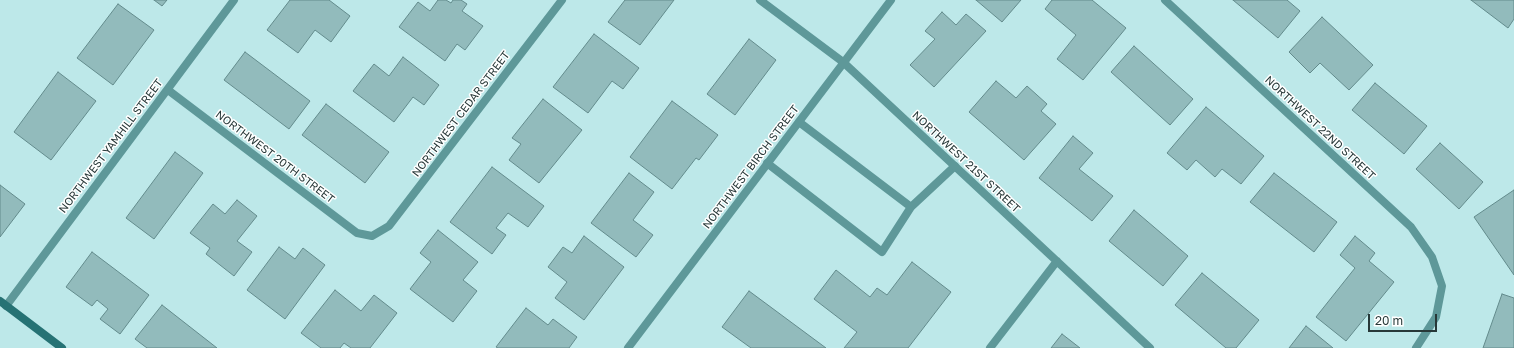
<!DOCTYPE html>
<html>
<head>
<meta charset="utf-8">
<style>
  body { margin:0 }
  #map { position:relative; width:1514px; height:348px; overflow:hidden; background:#bde8e9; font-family:"Golos Text",sans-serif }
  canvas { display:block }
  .scale { position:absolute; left:1368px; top:314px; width:69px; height:18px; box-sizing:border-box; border:2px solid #273838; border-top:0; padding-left:5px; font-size:12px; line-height:14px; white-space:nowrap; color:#273838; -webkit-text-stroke:3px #fff; paint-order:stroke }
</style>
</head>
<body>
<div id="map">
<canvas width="1514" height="348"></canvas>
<div class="scale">20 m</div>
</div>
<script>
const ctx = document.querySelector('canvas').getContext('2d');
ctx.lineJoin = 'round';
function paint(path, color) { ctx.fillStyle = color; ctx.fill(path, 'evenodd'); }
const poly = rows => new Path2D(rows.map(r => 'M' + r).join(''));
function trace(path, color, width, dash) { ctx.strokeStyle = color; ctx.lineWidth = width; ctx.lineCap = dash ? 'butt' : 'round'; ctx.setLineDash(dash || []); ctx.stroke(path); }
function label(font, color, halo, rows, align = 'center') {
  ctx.font = font + ' "Golos Text",sans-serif'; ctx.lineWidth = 3; ctx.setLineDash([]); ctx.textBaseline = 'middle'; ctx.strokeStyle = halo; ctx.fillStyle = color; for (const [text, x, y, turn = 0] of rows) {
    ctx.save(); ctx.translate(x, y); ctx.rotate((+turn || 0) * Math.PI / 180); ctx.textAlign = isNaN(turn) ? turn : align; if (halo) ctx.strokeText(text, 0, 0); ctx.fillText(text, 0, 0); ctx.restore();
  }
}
const building = poly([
  [154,0,167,0,162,6,154,0],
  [290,0,329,0,350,16,331,42,315,30,298,53,267,30,290,0],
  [438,0,446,0,451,3,453,0,461,0,467,4,462,11,483,26,465,50,457,44,445,61,399,27,418,2,430,11,438,0],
  [625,0,674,0,640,45,608,22,625,0],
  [976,0,1021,0,1002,22,976,0],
  [1052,0,1092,0,1126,28,1083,80,1057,59,1076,35,1045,9,1052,0],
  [1233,0,1287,0,1300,11,1278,38,1233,0],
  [1471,0,1514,0,1514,19,1508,28,1471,0],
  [118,4,154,30,113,85,77,58,118,4],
  [942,12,956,25,966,14,986,31,934,87,910,65,935,39,925,31,942,12],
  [1322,17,1373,65,1349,90,1320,63,1310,73,1289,52,1322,17],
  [594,34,639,68,623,89,612,81,588,113,553,87,594,34],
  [749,39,776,60,735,115,707,94,749,39],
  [1134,46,1193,99,1170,125,1111,72,1134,46],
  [245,52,310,101,289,129,224,80,245,52],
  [403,57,439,85,424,105,413,97,394,122,353,91,374,64,389,76,403,57],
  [58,72,96,101,51,160,14,132,58,72],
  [996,81,1016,98,1027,86,1047,104,1041,111,1056,124,1024,160,969,112,996,81],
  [1375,83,1427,126,1404,154,1352,110,1375,83],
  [543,99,582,130,539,183,509,160,521,144,512,138,543,99],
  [672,101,718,135,699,160,696,158,672,189,630,157,672,101],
  [326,104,389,152,365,183,302,135,326,104],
  [1206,107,1264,156,1241,184,1222,169,1215,177,1196,160,1187,170,1167,153,1206,107],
  [1073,136,1093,153,1079,169,1113,196,1092,221,1039,178,1073,136],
  [1440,143,1483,182,1459,209,1416,169,1440,143],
  [175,152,203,173,154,239,126,218,175,152],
  [492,167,544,206,528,227,508,213,496,228,506,235,492,254,450,222,492,167],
  [629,173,654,192,633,220,653,235,636,257,591,223,629,173],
  [1274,173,1337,222,1314,252,1250,202,1274,173],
  [0,185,25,204,0,237,0,185],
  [1514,190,1514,275,1474,217,1514,190],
  [237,200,257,216,237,241,252,252,234,276,206,254,210,248,190,233,213,204,225,214,237,200],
  [1134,210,1188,256,1163,286,1109,241,1134,210],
  [438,230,478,262,463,280,477,291,453,322,410,289,431,262,420,253,438,230],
  [584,236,624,267,584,320,555,298,567,282,548,267,563,247,572,253,584,236],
  [1355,236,1375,253,1369,261,1394,282,1346,341,1316,317,1355,268,1340,255,1355,236],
  [279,247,295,259,303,248,325,265,285,319,247,290,279,247],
  [92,252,149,295,120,334,100,319,108,309,97,300,92,306,66,287,92,252],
  [912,262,951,292,908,348,844,348,857,332,814,299,836,270,870,297,877,288,887,295,912,262],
  [1202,273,1259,320,1236,348,1226,348,1175,305,1202,273],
  [335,290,361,311,374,295,397,313,370,348,351,348,344,343,340,348,321,348,301,333,335,290],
  [749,291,826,348,751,348,722,327,749,291],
  [1502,294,1514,298,1514,348,1483,348,1502,294],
  [162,305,217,348,147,348,135,339,162,305],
  [526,308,548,325,553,319,577,337,569,348,498,348,496,347,526,308],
  [1306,326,1333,348,1289,348,1306,326],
  [1062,334,1080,348,1051,348,1062,334]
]);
paint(building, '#92bbbc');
trace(building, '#638b8c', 1);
trace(poly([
  [799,122,911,207],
  [767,163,882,252,911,207,955,166]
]), '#5e9899', 8);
trace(poly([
  [760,0,843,62,1150,348],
  [1165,0,1411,227,1432,257,1442,286,1436,317,1416,348],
  [168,90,357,233,372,236,389,226,562,0],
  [6,306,234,0],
  [628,348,891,0],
  [990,348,1057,261]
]), '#5e9899', 8);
trace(poly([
  [0,301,62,348]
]), '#267274', 8);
label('11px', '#273838', '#fff', [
  ["NORTHWEST CEDAR STREET",461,114,-53],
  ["NORTHWEST 22ND STREET",1320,128,43],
  ["NORTHWEST YAMHILL STREET",111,146,-53],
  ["NORTHWEST 20TH STREET",275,157,37],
  ["NORTHWEST 21ST STREET",966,162,43],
  ["NORTHWEST BIRCH STREET",751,167,-53]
]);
</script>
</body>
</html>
